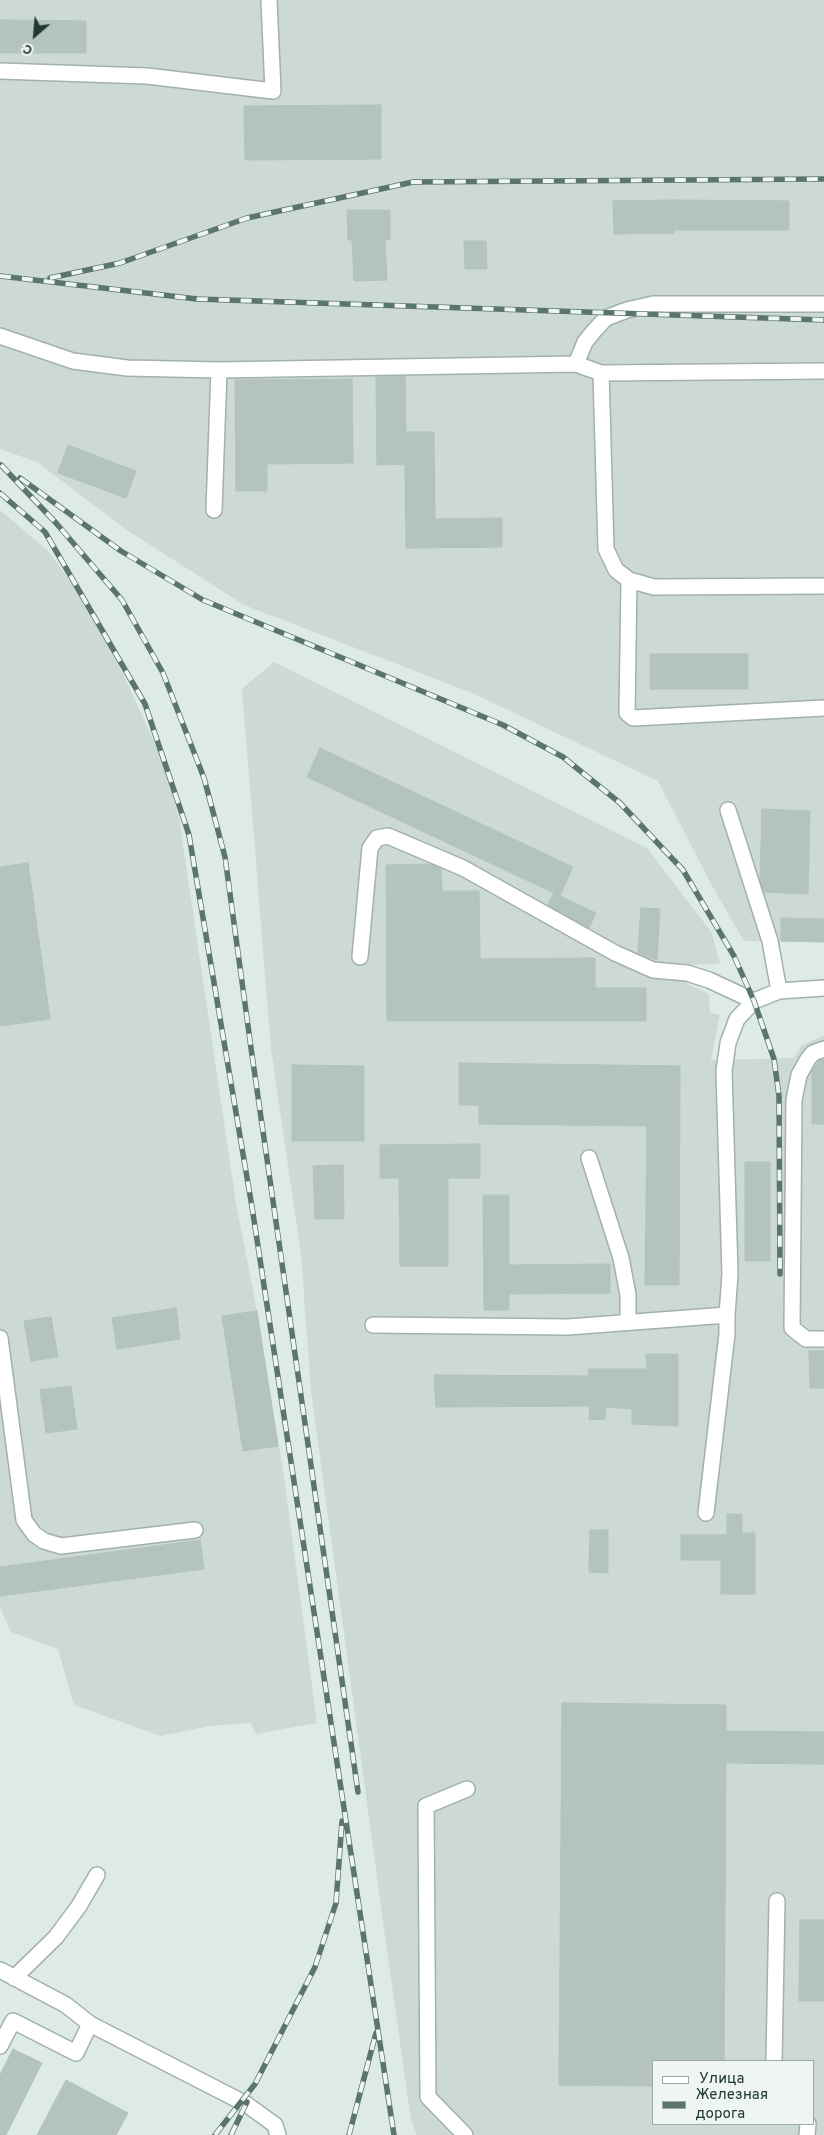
<!DOCTYPE html>
<html>
<head>
<meta charset="utf-8">
<style>
  body { margin:0 }
  #map { position:relative; width:824px; height:2135px; overflow:hidden; background:#deeae4; font-family:Overpass,sans-serif }
  canvas { display:block }
  .legend { position:absolute; left:652px; top:2060px; width:162px; height:65px; box-sizing:border-box; background:#eff6f2; border:1px solid #9caaa5; margin:0; padding:6px 9px; list-style:none; font-size:15px; color:#203931 }
  .legend li { display:flex; align-items:center; gap:10px; height:25px }
  .legend b { width:25px; border:1px solid #9caaa5 }
  .north { position:absolute; left:10px; top:10px; width:50px; height:50px; -webkit-text-stroke:4px #eff6f2; paint-order:stroke; rotate:207deg; font-size:14px; font-weight:700; line-height:20px; text-align:center; color:#203931 }
  .north::after { content:''; display:block; margin:auto; width:18px; height:22px; background:#203931; clip-path:polygon(50% 0,100% 100%,50% 72%,0 100%) }
</style>
</head>
<body>
<div id="map">
<canvas width="824" height="2135"></canvas>
<ul class="legend">
<li><b style="height:6px;background:#fff"></b>Улица</li>
<li><b style="height:6px;background:#5a756c"></b>Железная дорога</li>
</ul>
<div class="north">С</div>
</div>
<script>
const ctx = document.querySelector('canvas').getContext('2d');
ctx.lineJoin = 'round';
function paint(path, color) { ctx.fillStyle = color; ctx.fill(path, 'evenodd'); }
const poly = rows => new Path2D(rows.map(r => 'M' + r).join(''));
function trace(path, color, width, dash) { ctx.strokeStyle = color; ctx.lineWidth = width; ctx.lineCap = dash ? 'butt' : 'round'; ctx.setLineDash(dash || []); ctx.stroke(path); }
paint(poly([
  [0,0,824,0,824,942,744,941,710,882,658,781,472,693,244,605,127,530,37,462,0,449],
  [0,510,47,550,84,599,124,676,156,746,166,774,179,818,236,1203,257,1311,284,1477,317,1723,256,1734,251,1723,209,1726,161,1736,74,1705,58,1649,11,1632,0,1608],
  [274,662,647,848,712,933,720,964,687,965,687,984,709,994,710,1013,720,1015,711,1060,794,1058,801,1046,824,1035,824,2135,417,2135,411,2120,386,1943,311,1391,301,1255,271,1049,242,689],
  [653,2061,813,2061,813,2124,653,2124]
]), '#cdd9d3');
const building = poly([
  [0,20,86,21,86,53,0,53,0,20],
  [381,105,381,159,245,160,244,106,381,105],
  [673,200,789,201,789,230,674,230,674,233,614,234,613,201,673,200],
  [347,210,390,210,390,240,385,240,387,280,354,281,352,240,348,240,347,210],
  [464,241,486,241,487,269,465,269,464,241],
  [405,376,406,432,434,432,435,519,502,518,502,547,406,548,405,464,377,465,376,377,405,376],
  [352,379,353,463,267,464,267,491,236,491,235,380,352,379],
  [68,445,136,471,126,498,58,473,68,445],
  [650,654,748,654,748,689,650,689,650,654],
  [320,748,573,867,560,896,596,913,589,928,548,905,554,893,307,777,320,748],
  [762,809,810,811,808,894,764,892,760,879,762,809],
  [28,863,50,1019,0,1026,0,867,28,863],
  [431,864,441,869,442,891,479,891,480,959,595,958,595,988,646,988,646,1021,387,1021,386,865,431,864],
  [641,908,660,909,657,960,638,953,641,908],
  [781,918,824,919,824,942,781,941,781,918],
  [824,1059,824,1124,812,1124,812,1071,819,1061,824,1059],
  [459,1063,680,1066,679,1285,645,1285,647,1126,479,1124,479,1105,459,1105,459,1063],
  [292,1065,364,1066,364,1141,292,1141,292,1065],
  [480,1144,480,1178,448,1178,448,1266,400,1266,399,1178,380,1178,380,1145,480,1144],
  [745,1162,770,1162,770,1261,745,1261,745,1162],
  [343,1165,344,1219,315,1219,313,1166,343,1165],
  [483,1195,509,1195,509,1265,610,1264,610,1293,509,1294,509,1310,484,1310,483,1195],
  [176,1308,180,1339,117,1349,112,1318,176,1308],
  [257,1311,278,1446,243,1451,222,1316,257,1311],
  [51,1317,58,1357,31,1361,24,1321,51,1317],
  [809,1351,824,1351,824,1388,810,1388,809,1351],
  [646,1354,678,1354,678,1426,632,1424,632,1409,606,1407,605,1419,589,1420,590,1406,436,1407,434,1375,589,1376,588,1369,647,1369,646,1354],
  [71,1386,77,1429,46,1433,40,1390,71,1386],
  [727,1514,742,1514,742,1533,755,1533,755,1594,721,1594,721,1560,681,1560,681,1535,727,1535,727,1514],
  [590,1530,608,1530,608,1573,589,1572,590,1530],
  [200,1540,204,1569,0,1596,0,1567,200,1540],
  [562,1703,726,1705,726,1731,824,1732,824,1764,726,1763,724,2061,653,2061,653,2086,559,2085,562,1703],
  [800,1920,824,1920,824,2001,799,2001,800,1920],
  [13,2049,42,2063,6,2135,0,2135,0,2075,13,2049],
  [66,2080,128,2113,116,2135,37,2135,66,2080]
]);
paint(building, '#b4c4bd');
trace(building, '#b1c3ba', 1);
const minor = poly([
  [0,71,147,76,273,91,269,0],
  [0,336,73,361,127,368,219,370,576,364,601,373,824,371],
  [576,364,585,342,594,331,606,318,627,310,653,304,824,304],
  [601,373,606,549,616,570,629,580,654,587,824,586],
  [214,510,219,370],
  [629,580,627,713,633,718,824,708],
  [728,810,770,941,779,991],
  [360,957,370,848,377,838,388,836,463,868,615,953,653,970,687,973,709,980,754,1001],
  [824,1049,813,1053,808,1059,799,1075,794,1100,792,1328,806,1339,824,1339],
  [589,1158,621,1258,628,1295,628,1322],
  [373,1325,568,1327,727,1315,730,1274,724,1071,728,1043,737,1019,754,1001,779,991,824,988],
  [0,1338,24,1520,34,1534,44,1541,61,1546,195,1530],
  [706,1513,727,1334,727,1315],
  [0,1970,66,2005,90,2024],
  [14,1978,56,1937,79,1906,97,1875],
  [0,2046,13,2021,76,2053,90,2024,246,2104,275,2125,278,2135],
  [774,2061,777,1901],
  [465,2135,428,2097,426,1806,467,1789],
  [807,2135,808,2124]
]);
trace(minor, '#a1b1ab', 18);
trace(minor, '#fff', 15);
const rail = poly([
  [0,276,197,299,824,320],
  [50,278,120,263,247,218,413,182,824,179],
  [1,465,56,523,122,600,163,673,204,778,225,857,251,1048,358,1792],
  [20,478,121,551,203,600,503,725,563,757,620,803,683,870,734,956,754,1001,774,1059,779,1096,780,1274],
  [0,493,45,532,145,704,189,835,252,1207,394,2135],
  [215,2135,255,2084,315,1967,336,1903,342,1821],
  [231,2135,247,2102],
  [349,2135,376,2033]
]);
trace(rail, '#5a756c', 5.5);
trace(rail, '#eff6f2', 4, [11]);
</script>
</body>
</html>
